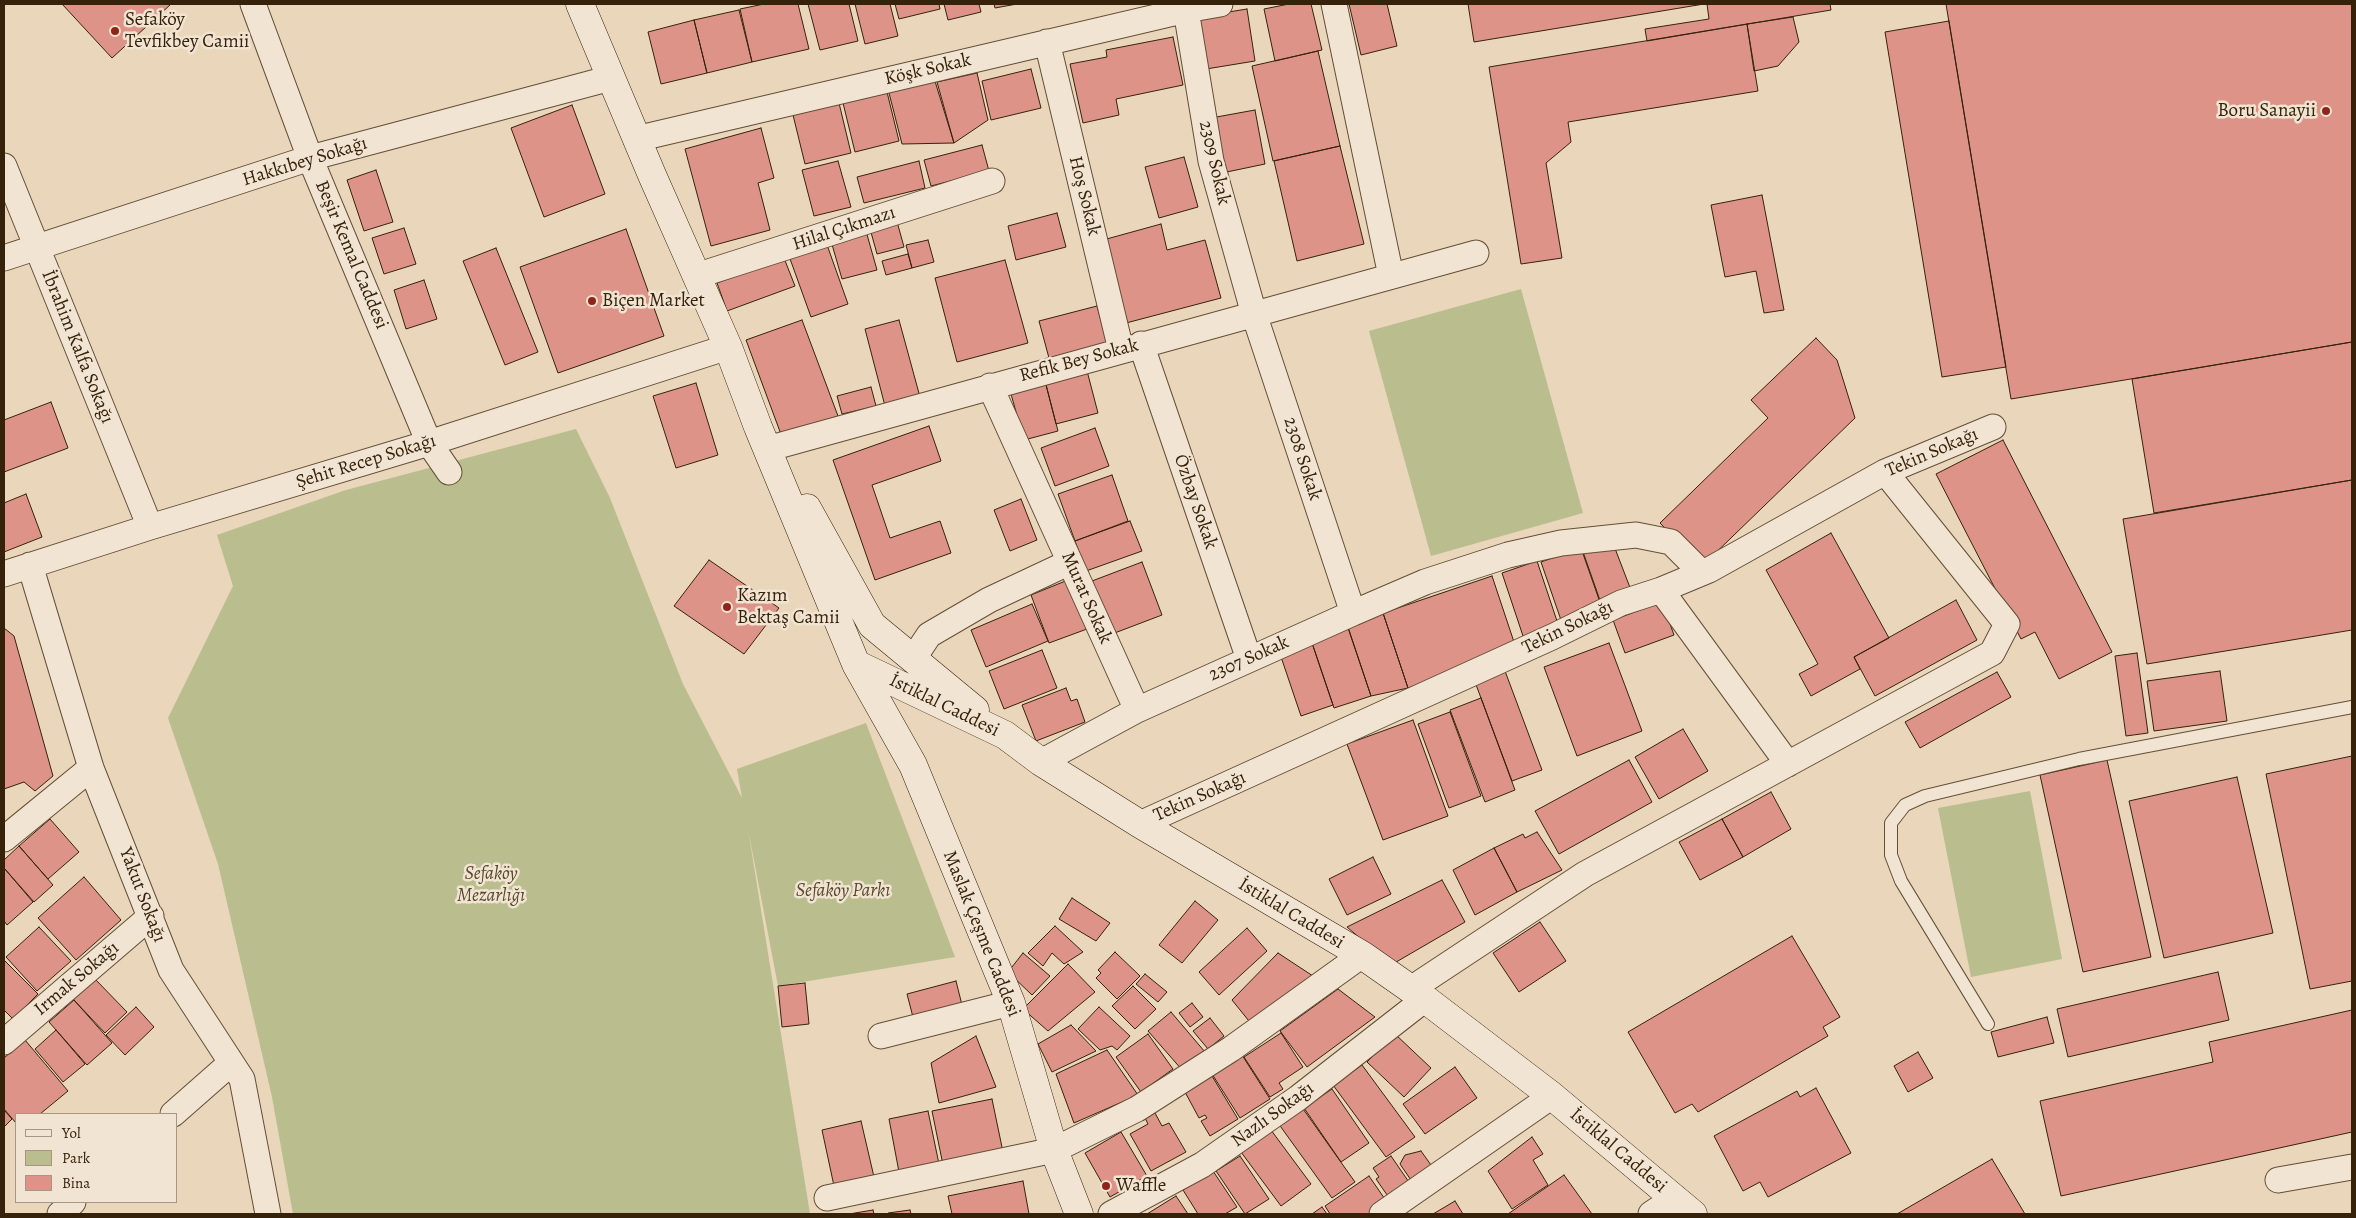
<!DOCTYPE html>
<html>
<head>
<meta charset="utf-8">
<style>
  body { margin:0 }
  #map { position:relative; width:2356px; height:1218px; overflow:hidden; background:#e9d6bb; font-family:Alegreya,serif }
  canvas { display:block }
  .frame { position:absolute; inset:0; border:5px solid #36220a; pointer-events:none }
  .legend { position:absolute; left:15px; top:1113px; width:162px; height:90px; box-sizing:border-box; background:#f1e4d3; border:1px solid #a69683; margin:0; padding:6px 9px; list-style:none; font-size:15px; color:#36220a }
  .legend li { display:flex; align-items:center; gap:10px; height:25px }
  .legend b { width:25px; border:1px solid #a69683 }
</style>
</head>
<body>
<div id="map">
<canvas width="2356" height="1218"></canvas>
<div class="frame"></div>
<ul class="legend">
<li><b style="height:6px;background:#f1e4d3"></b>Yol</li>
<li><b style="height:14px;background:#babd8d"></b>Park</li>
<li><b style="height:14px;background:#de9389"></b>Bina</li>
</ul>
</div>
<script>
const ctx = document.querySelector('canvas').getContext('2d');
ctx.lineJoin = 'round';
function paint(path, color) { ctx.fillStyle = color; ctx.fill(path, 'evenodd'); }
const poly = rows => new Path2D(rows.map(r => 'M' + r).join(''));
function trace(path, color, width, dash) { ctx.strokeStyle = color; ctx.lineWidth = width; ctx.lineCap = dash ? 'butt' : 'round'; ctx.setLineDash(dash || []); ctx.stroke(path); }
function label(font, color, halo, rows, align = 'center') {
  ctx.font = font + ' Alegreya,serif'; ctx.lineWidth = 5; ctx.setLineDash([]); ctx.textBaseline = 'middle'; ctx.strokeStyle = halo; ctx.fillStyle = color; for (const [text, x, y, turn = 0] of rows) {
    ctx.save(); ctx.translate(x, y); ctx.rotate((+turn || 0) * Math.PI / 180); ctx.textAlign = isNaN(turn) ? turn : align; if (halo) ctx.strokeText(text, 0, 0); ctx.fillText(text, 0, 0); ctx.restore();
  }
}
paint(poly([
  [1521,289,1583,513,1431,556,1369,331],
  [576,429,610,498,683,684,742,798,737,769,866,723,955,957,778,986,748,829,810,1214,293,1214,272,1097,218,864,168,718,233,586,217,535,346,490],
  [2030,791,2062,959,1971,977,1938,808]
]), '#babd8d');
const building = poly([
  [62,4,169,4,170,5,112,58,62,4],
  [764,4,798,4,809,49,752,62,740,9,764,4],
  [808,4,849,4,858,41,820,50,808,4],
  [855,4,890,4,898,36,865,44,855,4],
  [895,4,939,4,940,9,899,19,895,4],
  [944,4,979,4,981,12,948,20,944,4],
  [994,4,1017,4,995,8,994,4],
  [1289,4,1311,4,1322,50,1275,61,1264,9,1289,4],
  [1349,4,1387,4,1397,46,1361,55,1349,4],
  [1468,4,1704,4,1474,42,1468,4],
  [1707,4,1830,4,1831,10,1647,41,1645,29,1709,19,1707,4],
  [1946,4,2352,4,2352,342,2011,399,1946,4],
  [1247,9,1255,61,1206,69,1198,17,1247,9],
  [739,10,752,62,707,73,694,20,739,10],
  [1793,17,1799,42,1778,66,1754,71,1747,24,1793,17],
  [694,20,707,73,661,84,648,32,694,20],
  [1949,21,2006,367,1942,377,1885,32,1949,21],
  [1747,24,1758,91,1568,122,1571,142,1546,163,1562,258,1521,264,1489,67,1747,24],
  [1173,37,1183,85,1116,99,1119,115,1083,123,1070,64,1107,57,1106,50,1173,37],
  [1318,51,1340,146,1273,161,1252,66,1318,51],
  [1031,69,1041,108,991,120,982,81,1031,69],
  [977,73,988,120,954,143,937,82,977,73],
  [934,78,954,143,902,144,888,89,934,78],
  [887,92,899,141,855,152,843,103,887,92],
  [839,103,851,153,805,164,793,115,839,103],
  [572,105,605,194,544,217,511,128,572,105],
  [1255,110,1265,164,1222,173,1211,118,1255,110],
  [761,128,774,178,758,183,770,230,711,246,685,149,761,128],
  [982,145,989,171,931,186,924,160,982,145],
  [1340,146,1364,244,1297,261,1274,161,1340,146],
  [1184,157,1198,207,1159,218,1145,167,1184,157],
  [838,161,851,207,814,216,802,170,838,161],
  [919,161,925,188,864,203,857,177,919,161],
  [376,170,393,222,364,231,347,180,376,170],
  [1762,195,1784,310,1764,313,1756,271,1725,277,1711,205,1762,195],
  [1057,213,1066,247,1016,260,1008,226,1057,213],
  [896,218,904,247,877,254,869,225,896,218],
  [1161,224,1167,250,1205,240,1221,298,1126,323,1103,240,1161,224],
  [404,228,416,264,384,274,372,238,404,228],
  [626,229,664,336,558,373,520,267,626,229],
  [866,231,877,270,842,279,831,241,866,231],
  [928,240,934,262,912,268,906,245,928,240],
  [826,242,848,304,811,317,789,256,826,242],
  [496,248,538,352,505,365,463,261,496,248],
  [908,254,912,268,886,275,882,261,908,254],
  [784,258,795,286,727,311,717,283,784,258],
  [1005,260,1028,343,957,362,935,278,1005,260],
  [424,280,437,319,406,329,394,290,424,280],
  [1097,306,1107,343,1049,358,1039,321,1097,306],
  [802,320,838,416,782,437,746,340,802,320],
  [899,320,920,397,885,406,865,329,899,320],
  [1816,338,1837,360,1855,418,1702,566,1660,523,1768,418,1751,400,1816,338],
  [2352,342,2352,480,2154,513,2132,379,2352,342],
  [1086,367,1098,413,1056,424,1044,377,1086,367],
  [1044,377,1058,431,1024,440,1009,387,1044,377],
  [696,383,718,455,676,468,653,396,696,383],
  [871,387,876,406,842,414,837,396,871,387],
  [51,402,68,448,4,472,4,420,51,402],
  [929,426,941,461,872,485,890,538,940,521,951,553,875,580,833,460,929,426],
  [1095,428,1109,466,1055,486,1041,448,1095,428],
  [2003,440,2112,652,2059,679,2035,632,2021,639,1936,474,2003,440],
  [1112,475,1128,521,1075,541,1058,494,1112,475],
  [2352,480,2352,630,2147,664,2123,519,2352,480],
  [26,494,42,537,4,552,4,503,26,494],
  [1021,499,1037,540,1010,551,994,510,1021,499],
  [1130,521,1142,551,1086,571,1075,541,1130,521],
  [1831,533,1889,638,1854,657,1860,669,1811,696,1799,674,1818,664,1766,570,1831,533],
  [1611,538,1634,598,1603,609,1582,549,1611,538],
  [1581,548,1602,608,1562,623,1541,562,1581,548],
  [709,560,779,608,744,654,674,606,709,560],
  [1537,561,1560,630,1525,642,1502,573,1537,561],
  [1142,562,1162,615,1112,634,1092,581,1142,562],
  [1492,576,1517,651,1408,688,1383,613,1492,576],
  [1068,580,1087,629,1049,643,1031,595,1068,580],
  [1956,600,1977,640,1875,696,1854,657,1956,600],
  [1662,602,1674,635,1625,653,1613,620,1662,602],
  [1032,604,1048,641,986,667,971,630,1032,604],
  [1383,613,1408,688,1371,696,1346,621,1383,613],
  [1347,625,1371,696,1334,708,1310,637,1347,625],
  [4,628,14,636,53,776,35,791,24,782,4,789,4,628],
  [1310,637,1333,705,1301,716,1278,648,1310,637],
  [1609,643,1642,731,1577,756,1544,667,1609,643],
  [1042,650,1057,688,1004,709,989,671,1042,650],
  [2137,653,2148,733,2126,736,2115,656,2137,653],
  [1505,671,1542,770,1512,781,1475,682,1505,671],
  [2220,671,2227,721,2154,731,2147,681,2220,671],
  [1997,672,2011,697,1920,748,1905,722,1997,672],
  [1066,688,1071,701,1077,699,1085,722,1036,741,1022,705,1066,688],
  [1481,698,1515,790,1485,802,1450,710,1481,698],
  [1450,712,1481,796,1449,808,1418,724,1450,712],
  [1413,720,1448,816,1383,840,1347,744,1413,720],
  [1683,729,1708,771,1659,799,1635,757,1683,729],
  [2352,756,2352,981,2310,989,2266,774,2352,756],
  [1629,760,1652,802,1559,854,1535,811,1629,760],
  [2107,760,2151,957,2083,972,2040,775,2107,760],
  [2237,777,2273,933,2164,958,2129,801,2237,777],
  [1771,792,1791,829,1743,857,1722,819,1771,792],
  [50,819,79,852,48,879,19,846,50,819],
  [1722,819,1743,857,1700,880,1679,842,1722,819],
  [1537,832,1562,870,1517,892,1494,848,1523,834,1525,838,1537,832],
  [19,846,53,885,34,902,4,868,4,860,19,846],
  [1494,848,1517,892,1475,915,1453,870,1494,848],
  [1373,857,1391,894,1347,915,1329,879,1373,857],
  [4,868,33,902,7,925,4,921,4,868],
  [84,877,121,920,76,960,38,918,84,877],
  [1442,880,1465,922,1391,965,1347,927,1442,880],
  [1072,898,1110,923,1096,941,1059,919,1072,898],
  [1195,901,1218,920,1182,963,1159,945,1195,901],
  [1540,922,1566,961,1519,992,1493,953,1540,922],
  [1055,926,1083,952,1064,964,1052,953,1043,966,1028,953,1055,926],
  [39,927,71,961,37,991,6,957,39,927],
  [1247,928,1267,951,1219,995,1199,972,1247,928],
  [1792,936,1840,1017,1823,1027,1828,1036,1698,1112,1692,1104,1675,1113,1628,1032,1792,936],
  [1115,952,1140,976,1117,999,1096,978,1101,973,1098,970,1115,952],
  [1023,953,1050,976,1032,995,1008,972,1023,953],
  [1278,953,1316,978,1253,1026,1232,1000,1278,953],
  [4,960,38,994,13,1019,4,1010,4,960],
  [1068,964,1095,992,1048,1031,1023,1009,1068,964],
  [2218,972,2229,1020,2068,1057,2057,1009,2218,972],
  [1145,974,1167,992,1158,1002,1136,984,1145,974],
  [94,978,127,1012,105,1033,72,998,94,978],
  [956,981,963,1009,914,1021,907,994,956,981],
  [805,983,809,1024,782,1027,778,986,805,983],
  [1133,986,1156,1009,1135,1029,1112,1006,1133,986],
  [1338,989,1375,1017,1307,1067,1280,1031,1338,989],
  [74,1000,112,1043,87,1065,49,1022,74,1000],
  [1192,1003,1203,1017,1190,1027,1179,1013,1192,1003],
  [136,1007,154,1027,125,1055,106,1035,136,1007],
  [1099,1007,1130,1036,1117,1050,1112,1046,1100,1050,1078,1029,1099,1007],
  [2352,1010,2352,1132,2061,1196,2040,1101,2213,1062,2209,1042,2352,1010],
  [1171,1012,1205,1052,1183,1071,1148,1031,1171,1012],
  [2047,1017,2054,1043,1998,1057,1991,1032,2047,1017],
  [1210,1018,1224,1036,1208,1049,1193,1031,1210,1018],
  [1071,1025,1096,1051,1052,1072,1038,1044,1071,1025],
  [56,1030,85,1064,63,1082,35,1049,56,1030],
  [1281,1033,1303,1067,1279,1083,1283,1089,1270,1097,1244,1057,1281,1033],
  [1148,1034,1173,1069,1141,1092,1116,1057,1148,1034],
  [1395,1034,1431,1068,1404,1097,1367,1062,1395,1034],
  [976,1036,996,1087,939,1103,931,1063,976,1036],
  [25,1040,68,1091,40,1114,16,1114,16,1123,4,1109,4,1058,25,1040],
  [1107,1050,1138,1095,1074,1123,1056,1074,1107,1050],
  [1918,1052,1933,1078,1908,1092,1894,1066,1918,1052],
  [1242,1055,1270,1099,1240,1118,1212,1074,1242,1055],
  [1362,1065,1415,1137,1386,1157,1333,1085,1362,1065],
  [1455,1067,1477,1098,1425,1134,1403,1104,1455,1067],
  [1212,1076,1238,1119,1210,1136,1201,1121,1207,1118,1205,1115,1199,1118,1185,1092,1212,1076],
  [1816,1088,1851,1153,1768,1197,1760,1182,1743,1191,1714,1136,1797,1091,1800,1097,1816,1088],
  [1332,1089,1369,1143,1341,1162,1304,1108,1332,1089],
  [992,1099,1003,1152,943,1165,932,1111,992,1099],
  [1301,1106,1355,1182,1332,1198,1278,1123,1301,1106],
  [4,1110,12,1119,4,1127,4,1110],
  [928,1111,939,1164,899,1172,889,1119,928,1111],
  [1155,1113,1162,1126,1169,1123,1186,1152,1151,1171,1130,1134,1148,1124,1145,1118,1155,1113],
  [861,1121,874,1177,834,1186,822,1130,861,1121],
  [1268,1126,1311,1184,1281,1206,1238,1148,1268,1126],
  [1121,1132,1147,1176,1110,1197,1085,1153,1121,1132],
  [1532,1137,1543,1154,1533,1160,1548,1185,1512,1209,1488,1171,1532,1137],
  [1421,1151,1436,1172,1415,1186,1400,1164,1405,1155,1421,1151],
  [1240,1156,1269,1199,1245,1214,1216,1171,1240,1156],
  [1391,1156,1413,1188,1392,1202,1376,1179,1379,1177,1373,1168,1391,1156],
  [1992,1159,2025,1214,1897,1214,1992,1159],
  [1213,1171,1237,1207,1225,1214,1198,1214,1183,1190,1213,1171],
  [1564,1175,1592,1214,1508,1214,1564,1175],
  [1369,1176,1389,1205,1375,1214,1330,1214,1325,1206,1369,1176],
  [1023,1181,1029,1214,952,1214,948,1196,1023,1181],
  [1176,1196,1188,1214,1147,1214,1176,1196],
  [1455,1201,1463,1214,1433,1214,1455,1201],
  [1322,1207,1327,1214,1312,1214,1322,1207],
  [873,1210,874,1214,849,1214,873,1210],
  [910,1210,911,1214,888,1214,888,1213,910,1210]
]);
paint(building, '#de9389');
trace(building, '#36220a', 1);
const lane = poly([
  [1988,1024,1901,881,1891,855,1891,823,1905,805,1925,796,2079,759,2352,707]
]);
const street = poly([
  [253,4,310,158,429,443,449,472],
  [1334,4,1391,276],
  [1047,42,1121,350],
  [636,139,1186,10,1220,4],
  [4,166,150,527],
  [4,258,310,158,611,78],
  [696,276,992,181],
  [1141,344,1249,659],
  [990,386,1137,710,1041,762],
  [767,449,1476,253],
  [30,565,91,768,171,970,242,1079,268,1214],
  [4,574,150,527,429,443,728,347],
  [1661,590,1788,764],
  [1353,613,1425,582,1508,555,1561,543,1636,535,1671,542,1702,573],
  [913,659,929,635,989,600,1070,562],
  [1137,710,1353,613,1254,314,1211,161,1186,10],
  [1140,824,1552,637,1621,603,1661,590,1709,570,1885,472,1993,427],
  [4,839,91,768],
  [1411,989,1585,874,1992,653,2007,624,1885,472],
  [881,1036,1011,1003],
  [4,1042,151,916],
  [173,1114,231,1063],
  [2278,1180,2352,1167],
  [827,1198,1054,1150,1137,1109,1231,1049,1362,955],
  [60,1214,73,1202],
  [1111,1214,1202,1165,1298,1098,1425,999],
  [1382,1214,1552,1096],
  [1651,1214,1675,1198]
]);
const secondary = poly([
  [580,4,652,175,728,347,758,427,856,664,913,765,1011,1003,1054,1150,1079,1214],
  [807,508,872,625,975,710],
  [856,664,1005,735,1041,762,1140,824,1362,955,1425,999,1552,1096,1693,1214]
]);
trace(lane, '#634f36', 14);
trace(street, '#634f36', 27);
trace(secondary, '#36220a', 29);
trace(lane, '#f1e4d3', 12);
trace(street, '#f1e4d3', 25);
trace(secondary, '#f1e4d3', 28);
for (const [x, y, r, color] of [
  [115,31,5,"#8f2418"],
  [2326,111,5,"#8f2418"],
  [592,301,5,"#8f2418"],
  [727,607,5,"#8f2418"],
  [1106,1186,5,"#8f2418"]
]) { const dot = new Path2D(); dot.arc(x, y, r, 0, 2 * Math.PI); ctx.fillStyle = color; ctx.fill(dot); trace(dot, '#f1e4d3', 2); }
label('19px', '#36220a', '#f1e4d3', [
  ["Sefaköy",125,20],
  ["Tevfikbey Camii",125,42],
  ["Boru Sanayii",2316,111,"right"],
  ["Biçen Market",602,301],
  ["Kazım",737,596],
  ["Bektaş Camii",737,618],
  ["Waffle",1116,1186]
], 'left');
label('19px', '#36220a', '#f1e4d3', [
  ["Köşk Sokak",928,70,-13],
  ["Hakkıbey Sokağı",305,162,-17],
  ["2309 Sokak",1214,163,77],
  ["Hoş Sokak",1084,196,76],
  ["Hilal Çıkmazı",844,229,-18],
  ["Beşir Kemal Caddesi",351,255,67],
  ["İbrahim Kalfa Sokağı",77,347,68],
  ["Refik Bey Sokak",1079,361,-15],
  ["Tekin Sokağı",1932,453,-23],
  ["2308 Sokak",1302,459,72],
  ["Şehit Recep Sokağı",366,462,-17],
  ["Özbay Sokak",1195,502,71],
  ["Murat Sokak",1086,598,66],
  ["Tekin Sokağı",1568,628,-26],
  ["2307 Sokak",1249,659,-24],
  ["İstiklal Caddesi",944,706,26],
  ["Tekin Sokağı",1200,797,-24],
  ["Yakut Sokağı",142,895,69],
  ["İstiklal Caddesi",1291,914,31],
  ["Maslak Çeşme Caddesi",981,934,68],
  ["Irmak Sokağı",77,979,-40],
  ["Nazlı Sokağı",1273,1115,-36],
  ["İstiklal Caddesi",1618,1151,40]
]);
label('italic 19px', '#57492b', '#f1e4d3', [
  ["Sefaköy",491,874],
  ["Mezarlığı",491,896],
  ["Sefaköy Parkı",843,891]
]);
</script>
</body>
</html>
